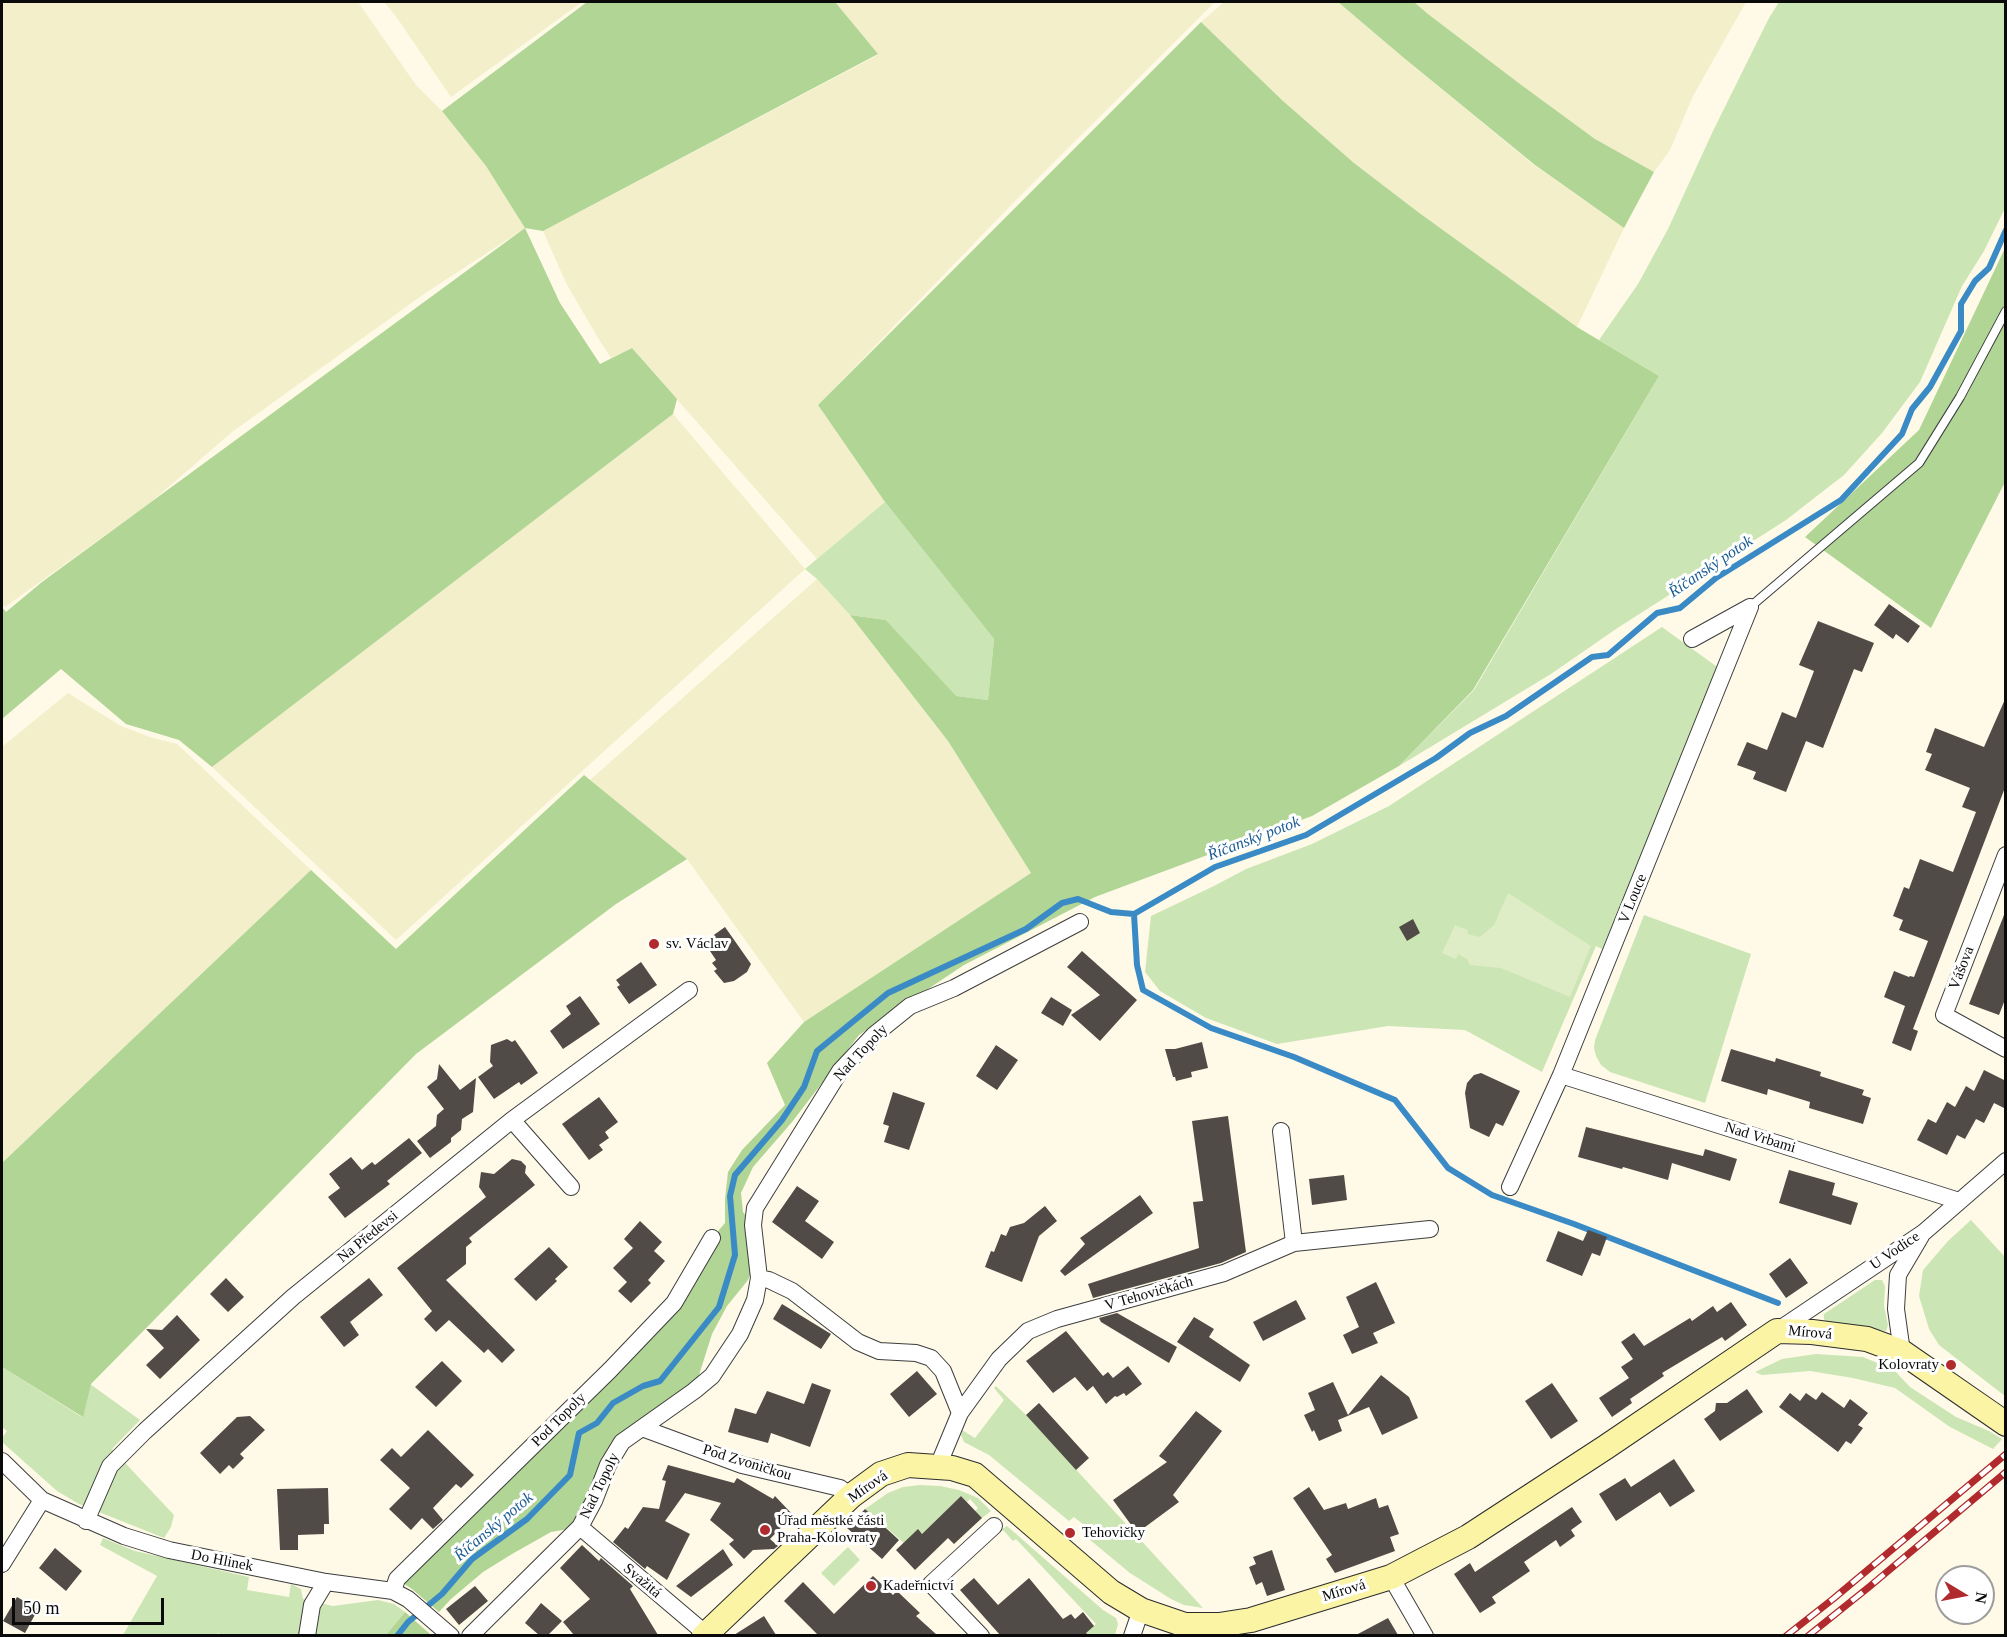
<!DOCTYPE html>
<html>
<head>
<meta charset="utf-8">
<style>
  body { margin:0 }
  #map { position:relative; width:2007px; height:1637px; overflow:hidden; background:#fefae7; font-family:Georgia,serif }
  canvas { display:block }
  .frame { position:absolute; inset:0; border:3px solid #0a0a0a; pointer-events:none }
  .north { position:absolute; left:1935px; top:1565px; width:60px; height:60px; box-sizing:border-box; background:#fff; border:2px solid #9d9d9d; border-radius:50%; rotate:100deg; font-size:16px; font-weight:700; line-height:24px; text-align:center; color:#0a0a0a }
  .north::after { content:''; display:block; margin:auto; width:21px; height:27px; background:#b12a2d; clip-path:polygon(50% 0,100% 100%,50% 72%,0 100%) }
  .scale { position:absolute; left:12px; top:1598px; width:152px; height:27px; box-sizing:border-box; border:3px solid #0a0a0a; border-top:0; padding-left:8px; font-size:18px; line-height:21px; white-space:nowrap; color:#0a0a0a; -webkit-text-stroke:4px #fff; paint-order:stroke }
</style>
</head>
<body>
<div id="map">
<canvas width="2007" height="1637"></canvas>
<div class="frame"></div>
<div class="north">N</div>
<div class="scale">50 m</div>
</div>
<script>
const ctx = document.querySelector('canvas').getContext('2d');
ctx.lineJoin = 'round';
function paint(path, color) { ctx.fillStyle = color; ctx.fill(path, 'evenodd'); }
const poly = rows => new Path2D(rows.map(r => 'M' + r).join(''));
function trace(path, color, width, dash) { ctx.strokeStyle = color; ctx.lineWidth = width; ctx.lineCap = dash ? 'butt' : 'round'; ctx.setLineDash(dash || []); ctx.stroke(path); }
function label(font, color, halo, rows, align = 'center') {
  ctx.font = font + ' Georgia,serif'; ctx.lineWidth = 6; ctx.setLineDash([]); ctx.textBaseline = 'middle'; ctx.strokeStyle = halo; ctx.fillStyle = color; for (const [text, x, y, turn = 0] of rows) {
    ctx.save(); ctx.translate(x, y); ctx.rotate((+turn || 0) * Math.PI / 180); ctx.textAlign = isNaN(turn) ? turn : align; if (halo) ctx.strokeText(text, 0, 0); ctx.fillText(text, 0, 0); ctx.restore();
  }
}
paint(poly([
  [2,2,358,2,416,85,442,111,486,166,525,228,424,294,232,432,150,503,5,607,2,604],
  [384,2,582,2,451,97,395,15],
  [834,2,1215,2,1015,201,818,405,885,502,817,559,632,348,611,358,598,338,566,283,543,231,878,55],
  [1224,2,1338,2,1404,58,1534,165,1624,228,1577,327,1418,212,1354,163,1283,101,1201,22],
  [1414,2,1746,2,1693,96,1670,150,1654,172,1595,139,1520,84,1428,14],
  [673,414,805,569,396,940,212,767],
  [817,579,850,615,948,741,1031,873,804,1022,687,859,590,780],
  [68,693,121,726,150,737,177,744,311,870,2,1163,2,747]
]), '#f2efca');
paint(poly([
  [1779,2,2005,2,2005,208,1984,251,1962,286,1920,382,1882,433,1844,475,1786,520,1616,629,1551,674,1399,766,1474,690,1659,376,1599,340,1638,284,1668,229,1713,131,1769,18],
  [885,502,994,639,988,700,955,696,886,620,850,615,817,579,805,569],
  [1662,627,1720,669,1602,949,1596,946,1542,1072,1465,1030,1388,1026,1277,1044,1206,1018,1160,991,1145,972,1151,916,1214,886,1246,869,1312,844,1389,806],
  [1644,915,1751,954,1705,1103,1610,1072,1601,1065,1596,1056,1594,1048,1595,1040],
  [1971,1220,2005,1257,2005,1396,1939,1345,1929,1329,1919,1296,1923,1270,1948,1241],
  [1875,1280,1882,1280,1885,1286,1884,1306,1888,1325,1886,1331,1826,1322,1824,1319,1824,1314],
  [1816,1354,1863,1357,1894,1370,1910,1387,1956,1417,1989,1431,2002,1439,1993,1449,1950,1427,1895,1388,1853,1378,1810,1371,1762,1375,1755,1372,1782,1359],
  [2,1367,82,1417,90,1384,140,1420,112,1449,174,1515,171,1527,164,1538,79,1504,57,1491,2,1442,2,1438,7,1431,2,1427],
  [996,1386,1026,1415,1203,1608,1184,1605,1171,1599,1130,1573,1084,1535,1089,1529,1074,1517,1069,1521,989,1455,964,1442,961,1435,962,1430,975,1438,1004,1400,994,1388],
  [920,1485,940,1486,959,1490,978,1498,991,1511,982,1518,975,1511,978,1508,970,1499,967,1502,961,1496,922,1534,917,1530,904,1543,865,1509,888,1493,903,1487],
  [1007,1526,1103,1610,1116,1618,1118,1624,1115,1635,1082,1635,1096,1624,1016,1539,1013,1541,1002,1529],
  [103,1538,135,1551,249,1577,247,1590,289,1597,291,1584,301,1589,303,1599,333,1606,378,1600,394,1604,405,1612,386,1635,223,1636,218,1633,216,1636,123,1635,157,1576,100,1545],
  [848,1547,860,1560,834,1586,821,1573]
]), '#cce5b4');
paint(poly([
  [587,2,835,2,878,54,543,231,525,228,560,303,600,364,632,348,677,399,673,414,212,767,179,740,126,724,61,669,2,719,2,607,6,612,42,582,525,228,486,166,442,111],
  [1338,2,1414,2,1428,14,1520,84,1595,139,1654,172,1624,228,1535,165,1404,58],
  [1201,22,1283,101,1354,163,1418,212,1577,327,1659,376,1473,690,1399,766,1312,816,1095,897,964,965,859,1035,792,1122,753,1167,741,1193,743,1212,753,1225,758,1256,748,1280,727,1306,712,1334,694,1391,622,1442,580,1527,551,1532,512,1554,483,1572,451,1599,439,1612,412,1589,397,1579,674,1303,712,1238,725,1223,725,1199,728,1172,742,1150,785,1105,767,1063,804,1022,1031,873,948,741,850,615,886,620,956,696,988,700,994,639,885,502,818,405],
  [2005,248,2005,482,1931,628,1805,537,1919,430],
  [584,775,687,859,616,904,416,1054,91,1384,83,1417,2,1367,2,1163,311,870,396,949],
  [405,1612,429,1633,431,1635,386,1635]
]), '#b0d594');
paint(poly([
  [1508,893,1591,946,1570,997,1501,968,1470,965,1467,959,1458,954,1456,959,1442,953,1455,925,1468,930,1467,934,1480,937,1494,925]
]), '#deedc5');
trace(poly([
  [1134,914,1137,965,1143,990,1211,1028,1294,1057,1395,1100,1448,1168,1492,1195,1574,1224,1778,1303],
  [397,1636,408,1622,442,1594,472,1559,527,1519,570,1475,579,1433,597,1423,613,1403,643,1386,660,1381,719,1307,735,1255,730,1196,735,1175,782,1120,804,1087,817,1051,888,993,1026,929,1062,903,1078,899,1111,912,1134,914,1215,867,1306,835,1436,758,1470,733,1506,716,1592,657,1608,655,1657,613,1680,608,1716,578,1841,500,1902,434,1912,409,1930,387,1961,331,1961,304,1975,281,1989,268,2006,230]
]), '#3a8ac6', 6);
paint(poly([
  [1889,604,1920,626,1908,643,1896,634,1893,639,1874,625],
  [1818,621,1874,643,1862,672,1854,669,1823,748,1806,741,1786,792,1753,779,1756,772,1737,765,1747,742,1767,750,1782,712,1796,718,1814,671,1799,665],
  [2006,697,2006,785,1913,1029,1918,1031,1911,1051,1892,1043,1905,1006,1884,997,1894,971,1909,977,1910,976,1914,977,1928,941,1899,930,1903,920,1893,916,1904,887,1909,889,1920,859,1953,872,1976,812,1962,807,1970,788,1925,770,1932,754,1926,752,1935,728,1984,747],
  [2004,915,2006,915,2006,997,1999,1015,1969,1004],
  [1413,919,1420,933,1407,941,1399,927],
  [725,927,751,964,747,972,734,981,724,983,714,971,717,969,712,963,716,960,704,942],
  [1082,951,1137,1000,1100,1041,1071,1015,1100,995,1067,967],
  [641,962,657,985,629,1004,617,987,620,985,616,980],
  [580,996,600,1024,563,1049,550,1031,571,1014,566,1006],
  [1051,997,1072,1010,1063,1026,1041,1013],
  [507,1039,512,1042,515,1040,538,1073,521,1085,519,1082,494,1099,478,1077,493,1066,490,1062,491,1045],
  [1202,1042,1208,1068,1191,1072,1192,1077,1176,1081,1175,1077,1173,1077,1165,1049,1175,1049],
  [996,1045,1018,1060,997,1090,976,1076],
  [1731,1049,1775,1062,1776,1058,1821,1072,1820,1076,1864,1090,1862,1095,1871,1098,1863,1124,1809,1108,1810,1102,1768,1089,1767,1095,1721,1081],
  [439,1064,460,1090,476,1078,473,1112,462,1119,461,1130,451,1138,451,1142,430,1158,417,1141,436,1126,437,1115,444,1109,427,1087,437,1079],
  [1984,1070,2006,1081,2006,1109,1994,1103,1984,1123,1976,1119,1965,1139,1957,1135,1947,1155,1917,1140,1928,1119,1936,1123,1947,1102,1955,1107,1966,1086,1974,1091],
  [1481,1073,1520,1091,1503,1126,1496,1123,1489,1137,1470,1128,1465,1093,1467,1083,1474,1075],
  [893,1092,925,1103,909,1150,884,1142,889,1126,883,1124],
  [599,1097,618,1122,605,1132,609,1138,599,1145,603,1150,589,1160,562,1124],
  [1228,1116,1246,1252,1221,1263,1093,1298,1088,1284,1199,1248,1193,1202,1203,1201,1192,1121],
  [1586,1127,1703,1156,1705,1149,1737,1159,1730,1181,1672,1163,1668,1180,1623,1167,1622,1169,1578,1157],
  [409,1138,422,1153,387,1181,390,1184,345,1218,328,1197,340,1188,329,1174,351,1157,362,1170,372,1162,375,1165],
  [512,1159,521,1161,526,1166,525,1173,535,1185,469,1238,472,1242,466,1247,466,1264,446,1280,515,1350,502,1363,488,1349,484,1353,449,1320,436,1332,424,1319,432,1311,397,1268,486,1197,479,1187,481,1172,494,1174],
  [1789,1170,1835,1183,1832,1195,1858,1203,1851,1225,1779,1203],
  [1344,1175,1347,1200,1312,1205,1309,1179],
  [797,1186,819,1201,805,1221,834,1242,822,1259,772,1222],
  [1140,1195,1153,1213,1065,1276,1060,1271,1085,1244,1080,1238],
  [1045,1206,1057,1221,1039,1236,1022,1282,985,1267,991,1251,994,1252,1001,1234,1006,1236,1010,1227,1024,1223],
  [640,1221,662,1242,654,1251,665,1261,648,1280,651,1283,631,1303,618,1291,627,1282,613,1268,633,1248,624,1239],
  [1588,1230,1607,1237,1600,1256,1592,1253,1582,1276,1546,1261,1558,1231,1583,1241],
  [549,1247,568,1267,555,1279,557,1281,536,1301,514,1279],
  [1790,1258,1808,1283,1786,1298,1769,1274],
  [226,1278,244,1297,228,1312,210,1294],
  [369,1278,383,1295,350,1322,359,1335,344,1347,320,1317],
  [1376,1282,1395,1323,1373,1333,1378,1343,1352,1354,1343,1335,1359,1327,1346,1297],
  [1296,1300,1306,1319,1263,1341,1253,1322],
  [1731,1302,1747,1325,1725,1341,1722,1337,1662,1373,1664,1376,1630,1399,1632,1403,1612,1417,1599,1398,1629,1378,1621,1367,1633,1359,1621,1342,1634,1333,1644,1346,1690,1318,1692,1321,1713,1306,1717,1312],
  [782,1304,831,1334,821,1349,773,1319],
  [1117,1313,1177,1347,1169,1363,1101,1322,1099,1318],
  [177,1315,200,1340,160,1379,146,1365,164,1348,146,1329,162,1330],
  [1194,1317,1214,1329,1209,1337,1250,1365,1240,1382,1177,1342],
  [1066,1331,1103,1376,1108,1372,1113,1378,1128,1366,1142,1384,1126,1396,1124,1393,1117,1397,1115,1396,1106,1404,1093,1386,1087,1391,1075,1377,1053,1393,1026,1361],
  [442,1361,462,1381,436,1407,415,1387],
  [917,1371,937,1394,909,1417,890,1394],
  [1381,1375,1409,1397,1418,1418,1382,1435,1369,1407,1338,1420,1342,1431,1319,1441,1314,1430,1312,1432,1304,1415,1315,1410,1308,1393,1333,1382,1348,1415],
  [812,1383,831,1390,810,1447,771,1433,768,1443,728,1432,735,1408,756,1414,767,1391,804,1404],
  [1552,1383,1578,1421,1551,1439,1525,1401],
  [1747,1389,1763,1412,1720,1441,1704,1419,1715,1411,1716,1403,1727,1403],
  [1822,1392,1844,1408,1850,1399,1868,1413,1858,1425,1863,1428,1851,1444,1846,1441,1838,1452,1779,1407,1790,1393,1800,1401,1806,1393,1816,1400],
  [1039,1403,1089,1458,1076,1470,1026,1415],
  [1196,1411,1222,1431,1173,1495,1179,1502,1137,1533,1113,1500,1167,1462,1159,1456],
  [250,1416,265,1430,240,1454,244,1458,233,1469,229,1465,220,1474,200,1453,237,1417],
  [428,1430,474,1475,461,1488,456,1484,433,1508,443,1520,433,1529,422,1518,411,1530,389,1509,410,1488,380,1460,392,1448,401,1457],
  [1674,1459,1695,1491,1670,1507,1660,1492,1616,1521,1599,1494,1625,1478,1631,1487],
  [668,1465,734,1483,737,1478,773,1499,775,1496,793,1515,770,1539,778,1546,774,1549,753,1550,744,1559,729,1544,734,1540,710,1520,721,1503,685,1493,665,1521,690,1534,667,1580,647,1566,645,1569,613,1542,625,1527,628,1529,643,1507,659,1509,666,1481,662,1480],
  [1309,1487,1324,1510,1346,1503,1348,1509,1376,1498,1379,1508,1388,1505,1399,1534,1390,1537,1395,1551,1335,1573,1326,1559,1332,1555,1293,1498],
  [328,1488,329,1524,324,1524,324,1534,298,1535,298,1550,280,1550,277,1489],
  [961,1496,982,1518,954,1544,948,1538,915,1570,896,1550,918,1529,922,1534],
  [1572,1507,1582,1522,1571,1530,1575,1536,1560,1547,1556,1540,1524,1562,1530,1571,1492,1597,1496,1603,1480,1613,1454,1574,1470,1563,1475,1572],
  [865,1509,899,1540,882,1559,847,1528],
  [582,1545,599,1561,601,1558,633,1586,630,1589,658,1635,574,1635,563,1622,590,1599,560,1568],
  [55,1548,82,1571,66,1591,39,1568],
  [723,1549,733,1565,691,1597,676,1586],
  [1272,1550,1285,1590,1267,1596,1262,1582,1256,1585,1249,1567,1256,1564,1253,1557],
  [873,1576,893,1595,897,1591,920,1613,916,1616,937,1635,818,1635,784,1601,803,1582,834,1614],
  [974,1578,998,1605,1029,1578,1063,1619,1071,1614,1075,1619,1083,1612,1094,1626,1086,1633,1088,1635,1000,1635,960,1590],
  [475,1586,488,1601,459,1625,446,1609],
  [17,1597,38,1609,25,1633,3,1621],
  [541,1603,562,1621,548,1635,539,1635,525,1623],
  [764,1616,776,1635,734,1635],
  [1388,1618,1398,1635,1356,1635]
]), '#514b47');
const lane = poly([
  [1750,607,1919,463,1960,397,2006,311]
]);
const street = poly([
  [1692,639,1750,607],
  [2006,855,1944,1015,2006,1049],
  [1561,1075,1959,1201],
  [512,1120,571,1187],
  [1281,1131,1294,1243],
  [1510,1187,1561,1075,1750,607],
  [759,1278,769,1280,792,1291,858,1342,879,1351,916,1353,931,1358,943,1371,960,1413],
  [1777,1331,1923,1233,2006,1161],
  [1902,1352,1896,1309,1898,1275,1921,1236],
  [642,1428,742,1465,840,1488,851,1496],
  [2,1461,42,1500,124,1536,169,1550,326,1582,393,1591,408,1599,451,1636],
  [938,1466,960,1413,999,1359,1028,1331,1057,1319,1224,1273,1294,1243,1430,1229],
  [86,1521,110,1466,145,1431,293,1297,512,1120,689,990],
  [580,1527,706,1634],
  [2,1564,42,1500],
  [1391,1577,1425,1636],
  [393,1591,397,1579,610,1370,674,1303,712,1238],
  [307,1636,312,1605,326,1582],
  [470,1636,580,1527,594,1501,608,1465,622,1442,694,1391,712,1376,740,1334,755,1300,759,1278,753,1225,755,1208,840,1071,874,1035,910,1006,954,988,1080,922],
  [981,1636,931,1584,994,1526],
  [1132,1636,1141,1610]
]);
const secondary = poly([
  [704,1636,851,1496,881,1474,908,1465,952,1468,975,1475,1111,1592,1141,1610,1185,1625,1219,1625,1251,1620,1391,1577,1468,1537,1606,1447,1777,1331,1812,1332,1867,1339,1902,1352,2006,1424]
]);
trace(lane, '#3d3d3d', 10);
trace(street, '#3d3d3d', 18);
trace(secondary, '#2c2c2c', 26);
trace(lane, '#fff', 8);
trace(street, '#fff', 16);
trace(secondary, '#fbf4a5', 24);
const rail = poly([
  [1786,1636,1833,1599,2006,1454],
  [1808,1636,1869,1587,2006,1472]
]);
trace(rail, '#b12a2d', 7);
trace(rail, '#fff', 4.5, [14]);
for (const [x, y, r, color] of [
  [654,944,6,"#b12a2d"],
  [1951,1365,6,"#b12a2d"],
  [765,1530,6,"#b12a2d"],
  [1070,1533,6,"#b12a2d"],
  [871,1586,6,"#b12a2d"]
]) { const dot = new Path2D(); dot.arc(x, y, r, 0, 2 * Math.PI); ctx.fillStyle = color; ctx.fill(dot); trace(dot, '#fff', 2); }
label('15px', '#0a0a0a', '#fff', [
  ["V Louce",1633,899,-68],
  ["Vášova",1962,968,-69],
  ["Nad Topoly",861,1053,-47],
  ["Nad Vrbami",1760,1138,17],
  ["Na Předevsi",368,1237,-39],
  ["U Vodice",1895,1251,-34],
  ["V Tehovičkách",1149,1294,-16],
  ["Mírová",1810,1333,5],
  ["Pod Topoly",559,1420,-45],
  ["Pod Zvoničkou",747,1463,17],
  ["Nad Topoly",600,1486,-64],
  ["Mírová",868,1487,-35],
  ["Do Hlinek",222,1561,11],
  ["Svažitá",642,1581,40],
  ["Mírová",1344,1591,-17]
]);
label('15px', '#0a0a0a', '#fff', [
  ["sv. Václav",666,944],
  ["Kolovraty",1939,1365,"right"],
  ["Úřad městké části",777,1521],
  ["Praha-Kolovraty",777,1538],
  ["Tehovičky",1082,1533],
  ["Kadeřnictví",883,1586]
], 'left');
label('italic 16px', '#1b5c93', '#fff', [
  ["Říčanský potok",1711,567,-34],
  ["Říčanský potok",1254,839,-21],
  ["Říčanský potok",494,1527,-40]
]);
</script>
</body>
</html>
